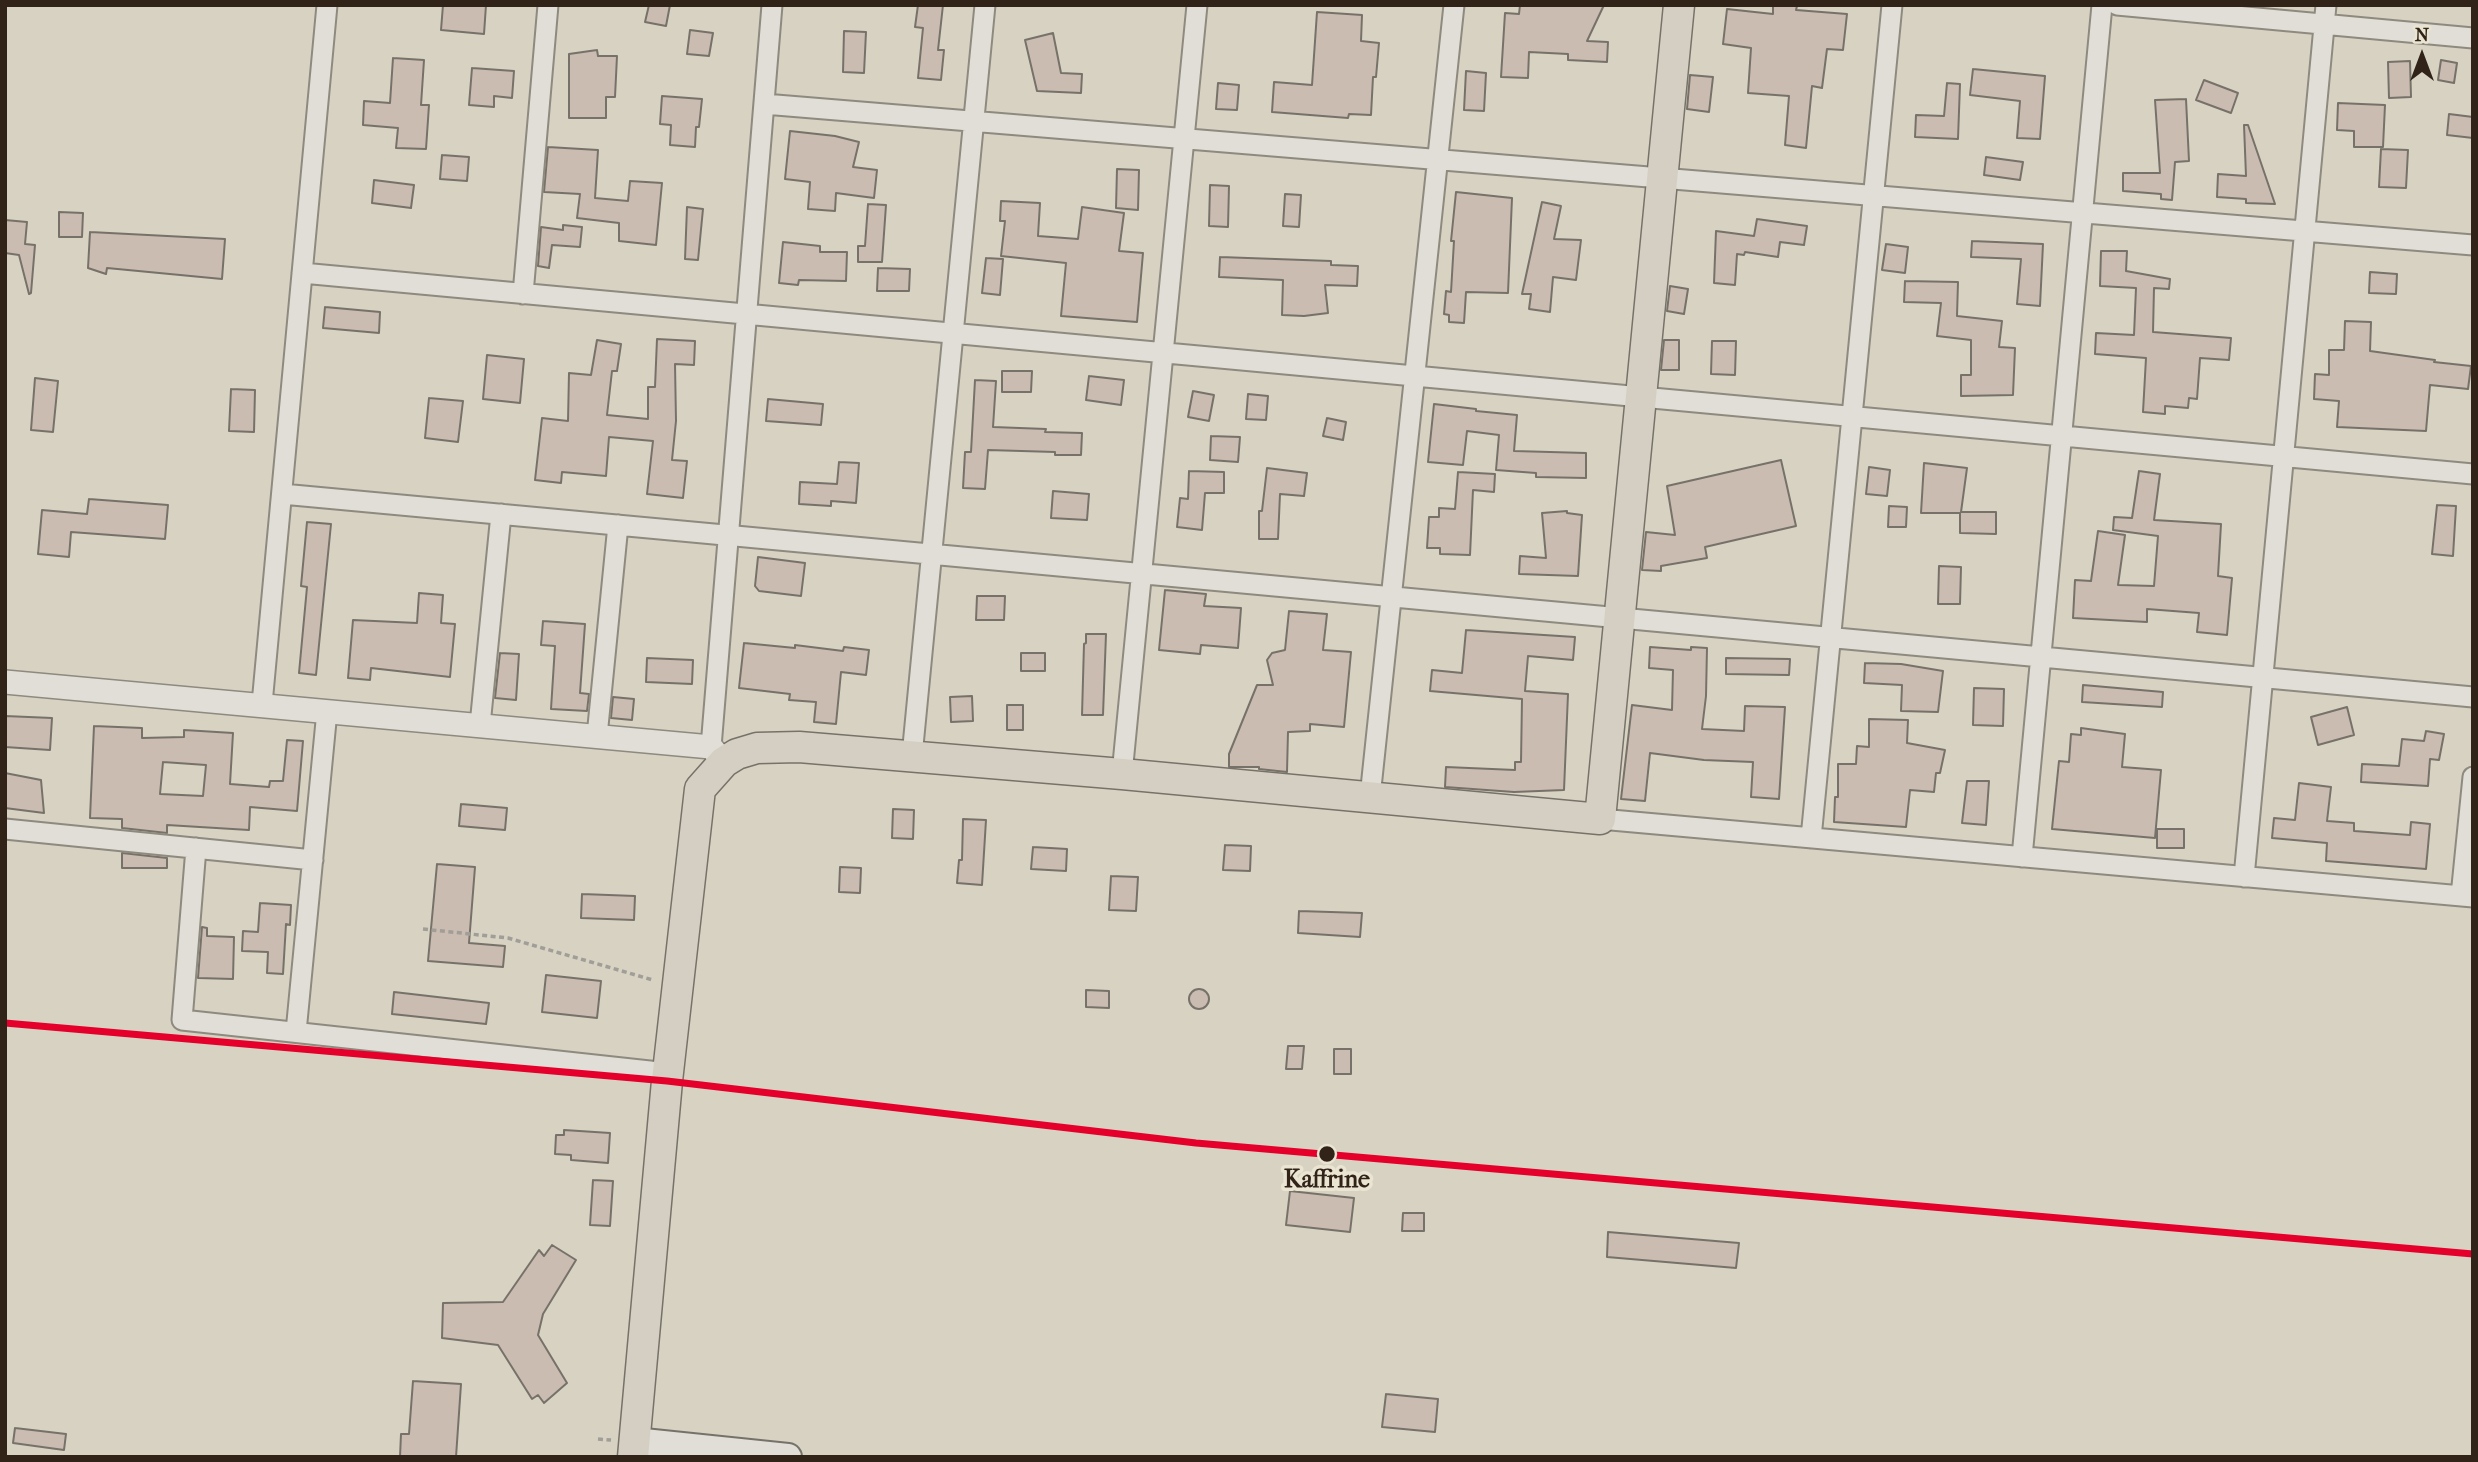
<!DOCTYPE html>
<html>
<head>
<meta charset="utf-8">
<style>
  body { margin:0 }
  #map { position:relative; width:2478px; height:1462px; overflow:hidden; background:#d7d2c2; font-family:"IM FELL French Canon",serif }
  canvas { display:block }
  .frame { position:absolute; inset:0; border:7px solid #312318; pointer-events:none }
  .north { position:absolute; left:2387px; top:21px; width:70px; height:70px; -webkit-text-stroke:5px #eae5d2; paint-order:stroke; rotate:0deg; font-size:19px; font-weight:700; line-height:28px; text-align:center; color:#312318 }
  .north::after { content:''; display:block; margin:auto; width:24px; height:32px; background:#312318; clip-path:polygon(50% 0,100% 100%,50% 72%,0 100%) }
</style>
</head>
<body>
<div id="map">
<canvas width="2478" height="1462"></canvas>
<div class="frame"></div>
<div class="north">N</div>
</div>
<script>
const ctx = document.querySelector('canvas').getContext('2d');
ctx.lineJoin = 'round';
function paint(path, color) { ctx.fillStyle = color; ctx.fill(path, 'evenodd'); }
const poly = rows => new Path2D(rows.map(r => 'M' + r).join(''));
function trace(path, color, width, dash) { ctx.strokeStyle = color; ctx.lineWidth = width; ctx.lineCap = dash ? 'butt' : 'round'; ctx.setLineDash(dash || []); ctx.stroke(path); }
function label(font, color, halo, rows, align = 'center') {
  ctx.font = font + ' "IM FELL French Canon",serif'; ctx.lineWidth = 7; ctx.setLineDash([]); ctx.textBaseline = 'middle'; ctx.strokeStyle = halo; ctx.fillStyle = color; for (const [text, x, y, turn = 0] of rows) {
    ctx.save(); ctx.translate(x, y); ctx.rotate((+turn || 0) * Math.PI / 180); ctx.textAlign = isNaN(turn) ? turn : align; if (halo) ctx.strokeText(text, 0, 0); ctx.fillText(text, 0, 0); ctx.restore();
  }
}
const building = poly([
  [443,5,486,5,484,34,441,30,443,5],
  [649,5,670,5,666,26,645,22,649,5],
  [918,5,943,5,938,50,944,50,941,80,918,78,923,28,915,27,918,5],
  [1520,5,1604,5,1587,41,1608,42,1607,62,1568,60,1568,54,1529,52,1528,78,1501,77,1505,13,1519,14,1520,5],
  [1773,5,1797,6,1796,10,1847,14,1843,50,1827,49,1822,88,1812,86,1806,148,1785,145,1789,96,1748,93,1751,48,1723,44,1727,9,1773,14,1773,5],
  [1317,12,1362,15,1361,41,1379,43,1376,77,1373,77,1371,115,1349,114,1348,118,1272,112,1274,82,1312,85,1317,12],
  [690,30,713,33,709,56,687,54,690,30],
  [844,31,866,32,864,73,843,72,844,31],
  [1053,33,1061,73,1082,74,1081,93,1037,91,1025,40,1053,33],
  [597,50,598,56,617,56,615,97,606,97,606,118,569,118,569,54,597,50],
  [393,58,424,60,421,105,429,105,426,149,396,148,398,128,363,125,364,101,390,103,393,58],
  [2441,60,2457,63,2454,83,2438,80,2441,60],
  [2410,61,2411,97,2389,98,2388,62,2410,61],
  [472,68,514,71,512,98,494,96,494,107,469,105,472,68],
  [1973,69,2045,76,2040,139,2017,138,2020,101,1970,95,1973,69],
  [1466,71,1486,73,1484,111,1464,110,1466,71],
  [1690,75,1713,77,1709,112,1687,109,1690,75],
  [2204,80,2238,93,2231,113,2196,100,2204,80],
  [1218,83,1239,85,1237,110,1216,109,1218,83],
  [1947,83,1960,84,1958,139,1915,137,1916,115,1944,116,1947,83],
  [662,96,702,99,699,127,696,127,695,147,670,145,671,125,660,124,662,96],
  [2186,99,2189,161,2175,162,2172,200,2161,199,2161,194,2123,191,2123,173,2160,173,2155,100,2186,99],
  [2338,103,2385,105,2383,147,2354,147,2354,131,2337,130,2338,103],
  [2449,114,2473,117,2473,138,2447,135,2449,114],
  [2244,125,2248,125,2275,204,2246,203,2246,199,2217,197,2218,174,2246,176,2244,125],
  [790,131,835,136,859,142,853,167,877,170,874,198,836,193,835,211,808,209,810,182,785,179,790,131],
  [548,147,598,150,595,198,628,201,630,181,662,183,656,245,619,241,619,223,577,218,580,194,544,192,548,147],
  [2381,149,2408,150,2406,188,2379,187,2381,149],
  [442,155,469,157,467,181,440,179,442,155],
  [1986,157,2023,162,2020,180,1984,175,1986,157],
  [1117,169,1139,170,1138,210,1116,208,1117,169],
  [374,180,414,185,411,208,372,203,374,180],
  [1210,185,1229,186,1228,227,1209,226,1210,185],
  [1456,192,1512,198,1508,293,1466,292,1464,323,1449,322,1449,315,1444,314,1446,291,1451,292,1454,241,1451,241,1456,192],
  [1285,194,1301,195,1299,227,1283,226,1285,194],
  [1001,201,1040,203,1038,236,1078,239,1082,207,1124,213,1119,251,1143,253,1137,322,1061,316,1066,263,1001,256,1005,221,1000,221,1001,201],
  [1542,202,1561,206,1554,239,1581,240,1576,280,1553,277,1550,312,1529,309,1531,294,1522,294,1542,202],
  [868,204,886,205,882,262,858,262,858,246,865,246,868,204],
  [687,207,703,209,698,260,685,259,687,207],
  [59,212,83,213,82,237,59,237,59,212],
  [1757,219,1807,226,1804,245,1780,242,1778,257,1745,252,1744,255,1737,254,1735,285,1714,283,1716,231,1754,236,1757,219],
  [5,220,27,222,25,244,35,245,31,293,29,294,19,255,5,253,5,220],
  [563,225,582,227,580,247,552,245,549,268,538,266,541,227,563,230,563,225],
  [90,232,225,239,222,279,107,268,106,274,88,268,90,232],
  [1972,241,2043,244,2040,306,2017,304,2021,259,1971,257,1972,241],
  [783,242,820,246,820,252,847,252,846,281,799,280,798,285,779,283,783,242],
  [1886,244,1908,247,1905,273,1882,270,1886,244],
  [2101,251,2127,251,2126,271,2170,279,2169,289,2154,288,2153,332,2231,338,2229,360,2200,358,2197,399,2189,398,2188,408,2165,406,2165,414,2143,412,2146,358,2095,354,2096,333,2134,335,2136,288,2100,286,2101,251],
  [1220,257,1331,261,1331,265,1358,266,1357,286,1325,285,1328,313,1304,316,1282,315,1283,280,1219,277,1220,257],
  [986,258,1003,259,1000,295,982,293,986,258],
  [878,268,910,269,909,291,877,291,878,268],
  [2370,272,2397,274,2396,294,2369,293,2370,272],
  [1905,281,1958,282,1957,316,2002,321,1999,347,2015,348,2013,395,1961,396,1961,375,1971,375,1971,340,1937,336,1941,303,1904,302,1905,281],
  [1670,286,1688,289,1684,314,1667,311,1670,286],
  [325,307,380,312,379,333,323,328,325,307],
  [2345,321,2371,322,2370,351,2435,360,2434,362,2471,366,2468,389,2430,385,2426,431,2337,427,2339,401,2314,399,2315,374,2329,375,2329,350,2344,350,2345,321],
  [657,339,695,341,694,365,675,364,676,421,672,460,687,461,683,498,647,494,653,441,609,437,606,476,562,472,561,483,535,480,542,418,568,421,569,373,591,375,597,340,621,344,617,371,612,371,607,415,648,419,648,387,655,387,657,339],
  [1664,340,1679,340,1679,370,1661,370,1664,340],
  [1712,341,1736,341,1735,375,1711,374,1712,341],
  [487,355,524,359,520,403,483,399,487,355],
  [1002,371,1032,371,1031,392,1002,392,1002,371],
  [1089,376,1124,380,1121,405,1086,400,1089,376],
  [35,378,58,381,53,432,31,430,35,378],
  [975,380,996,381,993,427,1046,429,1045,432,1082,433,1081,455,1055,455,1055,452,988,450,985,489,963,488,965,452,971,452,975,380],
  [231,389,255,390,254,432,229,431,231,389],
  [1193,391,1214,395,1209,421,1188,417,1193,391],
  [1248,394,1268,396,1266,420,1246,419,1248,394],
  [429,398,463,401,458,442,425,438,429,398],
  [768,399,823,404,821,425,766,421,768,399],
  [1434,404,1476,409,1476,411,1517,415,1514,451,1586,453,1586,478,1536,477,1536,473,1496,470,1499,435,1467,431,1463,465,1428,462,1434,404],
  [1327,418,1346,422,1343,440,1323,436,1327,418],
  [1211,436,1240,437,1238,462,1210,460,1211,436],
  [1781,460,1796,526,1705,547,1707,558,1661,566,1661,571,1642,570,1646,532,1675,535,1667,486,1781,460],
  [839,462,859,463,856,503,831,501,831,506,799,504,800,482,837,484,839,462],
  [1924,463,1967,468,1961,512,1996,512,1996,534,1960,533,1960,513,1921,513,1924,463],
  [1869,467,1890,470,1887,496,1866,494,1869,467],
  [1267,468,1307,473,1304,496,1280,494,1278,539,1259,539,1259,511,1262,511,1267,468],
  [1189,471,1224,472,1224,493,1205,493,1202,530,1177,527,1180,498,1188,499,1189,471],
  [2139,471,2160,474,2154,520,2221,524,2218,576,2232,578,2227,635,2197,632,2199,613,2147,609,2147,622,2073,618,2075,580,2091,581,2098,531,2125,535,2118,585,2154,586,2158,536,2113,530,2114,517,2132,518,2139,471],
  [1458,472,1495,474,1494,492,1473,490,1470,555,1440,554,1440,548,1427,548,1429,517,1439,517,1439,508,1455,509,1458,472],
  [1053,491,1089,494,1087,520,1051,518,1053,491],
  [89,499,168,505,165,539,71,532,69,557,38,554,42,510,87,514,89,499],
  [2437,505,2456,506,2453,556,2432,554,2437,505],
  [1889,506,1907,507,1906,527,1888,527,1889,506],
  [1567,511,1567,513,1582,515,1578,576,1519,574,1520,556,1546,558,1542,513,1567,511],
  [307,522,331,524,316,675,299,673,307,587,301,586,307,522],
  [758,557,805,563,801,596,759,591,755,586,758,557],
  [1939,566,1961,567,1960,604,1938,604,1939,566],
  [1165,590,1206,594,1204,606,1241,608,1238,648,1201,645,1200,654,1159,650,1165,590],
  [419,593,443,595,441,623,455,624,450,677,371,668,370,680,348,678,353,620,417,623,419,593],
  [977,596,1005,596,1004,620,976,620,977,596],
  [1289,611,1327,614,1323,650,1351,652,1344,727,1310,724,1310,731,1288,732,1287,772,1259,769,1259,767,1229,767,1229,754,1257,685,1273,685,1267,660,1272,653,1285,650,1289,611],
  [543,621,585,624,580,693,589,694,587,711,551,709,555,646,541,645,543,621],
  [1466,630,1575,637,1573,660,1528,656,1525,691,1568,694,1564,790,1514,792,1445,787,1446,767,1515,770,1515,762,1521,762,1522,699,1430,691,1432,670,1462,673,1466,630],
  [1086,634,1106,634,1103,715,1082,715,1084,644,1086,643,1086,634],
  [744,643,795,648,795,645,843,651,844,647,869,650,866,675,841,672,836,724,814,722,816,702,789,700,790,694,739,688,744,643],
  [1650,647,1691,650,1691,647,1707,648,1706,696,1702,729,1744,731,1745,706,1785,707,1779,799,1751,797,1753,762,1704,760,1650,753,1645,801,1621,799,1632,705,1672,710,1673,670,1649,668,1650,647],
  [500,653,519,654,516,700,495,698,500,653],
  [1021,653,1045,653,1045,671,1021,671,1021,653],
  [647,658,693,660,692,684,646,682,647,658],
  [1726,658,1790,659,1789,675,1726,674,1726,658],
  [1865,663,1901,664,1943,671,1938,712,1901,711,1902,685,1864,683,1865,663],
  [2083,685,2163,692,2162,707,2082,702,2083,685],
  [1974,688,2004,689,2003,726,1973,725,1974,688],
  [972,696,973,721,951,722,950,697,972,696],
  [613,697,634,699,632,720,611,718,613,697],
  [1007,705,1023,705,1023,730,1007,730,1007,705],
  [2347,707,2354,735,2318,745,2311,717,2347,707],
  [5,716,52,718,50,750,5,747,5,716],
  [1869,719,1908,720,1907,743,1945,750,1940,773,1936,773,1934,792,1910,790,1906,827,1834,822,1835,797,1838,797,1838,764,1856,764,1857,746,1869,747,1869,719],
  [94,726,142,728,142,738,184,737,184,730,233,733,230,784,269,787,270,781,283,781,287,740,303,741,297,811,250,807,249,830,167,825,167,833,122,828,122,819,90,818,94,726],
  [163,762,206,765,203,796,160,794,163,762],
  [2081,728,2125,734,2122,767,2161,770,2155,838,2052,829,2059,761,2069,762,2071,734,2081,735,2081,728],
  [2426,731,2444,734,2439,760,2430,759,2428,786,2361,782,2362,764,2399,766,2402,739,2424,741,2426,731],
  [5,773,41,780,44,813,5,808,5,773],
  [1967,781,1989,781,1986,825,1962,823,1967,781],
  [2299,783,2331,787,2327,821,2354,823,2354,831,2410,835,2411,822,2430,824,2426,869,2326,861,2327,843,2272,838,2274,818,2295,820,2299,783],
  [461,804,507,808,505,830,459,826,461,804],
  [893,809,914,810,913,839,892,838,893,809],
  [963,819,986,820,982,885,957,883,959,860,962,860,963,819],
  [2157,829,2184,829,2184,848,2157,848,2157,829],
  [1225,845,1251,846,1250,871,1223,870,1225,845],
  [1033,847,1067,849,1066,871,1031,869,1033,847],
  [122,853,167,858,167,868,122,868,122,853],
  [437,864,475,867,469,943,505,946,503,967,428,961,437,864],
  [840,867,861,868,860,893,839,892,840,867],
  [1111,876,1138,877,1136,911,1109,910,1111,876],
  [582,894,635,896,634,920,581,918,582,894],
  [260,903,291,905,290,925,286,924,283,974,267,973,268,952,242,951,243,931,258,932,260,903],
  [1299,911,1362,913,1360,937,1298,933,1299,911],
  [202,927,207,928,207,936,234,937,233,979,198,978,202,927],
  [546,975,601,981,597,1018,542,1012,546,975],
  '1189 999a10 10 0 1 1 20 0a10 10 0 1 1-20 0Z',
  [1086,990,1109,991,1109,1008,1086,1007,1086,990],
  [394,992,489,1003,486,1024,392,1014,394,992],
  [1288,1046,1304,1046,1302,1069,1286,1069,1288,1046],
  [1334,1049,1351,1049,1351,1074,1334,1074,1334,1049],
  [564,1130,610,1133,608,1163,571,1160,571,1155,555,1154,556,1135,564,1135,564,1130],
  [593,1180,613,1181,610,1226,590,1225,593,1180],
  [1290,1191,1354,1198,1350,1232,1286,1225,1290,1191],
  [1403,1213,1424,1213,1424,1231,1402,1231,1403,1213],
  [1608,1232,1739,1243,1736,1268,1607,1257,1608,1232],
  [552,1245,576,1260,543,1314,538,1335,567,1383,544,1403,538,1395,532,1399,498,1345,442,1338,443,1303,503,1302,539,1250,544,1256,552,1245],
  [413,1381,461,1384,456,1457,400,1457,401,1434,409,1434,413,1381],
  [1386,1394,1438,1399,1435,1432,1382,1427,1386,1394],
  [15,1428,66,1434,64,1450,13,1443,15,1428]
]);
paint(building, '#cbbcb1');
trace(building, '#777269', 2);
const minor = poly([
  [2117,5,2473,38],
  [764,104,2473,245],
  [302,273,2473,474],
  [523,294,548,5],
  [282,494,2473,697],
  [262,704,327,5],
  [480,725,501,514],
  [597,736,618,525],
  [711,747,772,5],
  [912,756,985,5],
  [1122,774,1197,5],
  [1370,797,1454,5],
  [1600,819,2473,897],
  [5,829,313,860],
  [1811,838,1892,5],
  [196,848,182,1020,668,1073],
  [2022,857,2102,5],
  [2244,877,2326,5],
  [2461,896,2473,777],
  [296,1032,327,711]
]);
const tertiary = poly([
  [5,682,711,747,724,762]
]);
const secondary = poly([
  [634,1441,788,1457]
]);
const primary = poly([
  [633,1457,667,1081,700,789,724,762,737,754,757,748,799,747,1122,774,1600,819,1679,5]
]);
trace(minor, '#8e8a7f', 23);
trace(tertiary, '#8e8a7f', 26);
trace(secondary, '#777269', 30);
trace(primary, '#777269', 33);
trace(poly([
  [423,929,508,938,653,980],
  [598,1439,611,1440]
]), '#a19e98', 3.5, [5, 3.5]);
trace(minor, '#e0ded6', 19);
trace(tertiary, '#e0ded6', 23);
trace(secondary, '#e0ded6', 26);
trace(primary, '#d4cfc2', 30);
trace(poly([
  [5,1023,667,1081,1196,1143,2473,1254]
]), '#e4002b', 7);
for (const [x, y, r, color] of [
  [1327,1154,9,"#312318"]
]) { const dot = new Path2D(); dot.arc(x, y, r, 0, 2 * Math.PI); ctx.fillStyle = color; ctx.fill(dot); trace(dot, '#eae5d2', 2.5); }
label('bold 24px', '#312318', '#eae5d2', [
  ["Kaffrine",1327,1181]
]);
</script>
</body>
</html>
